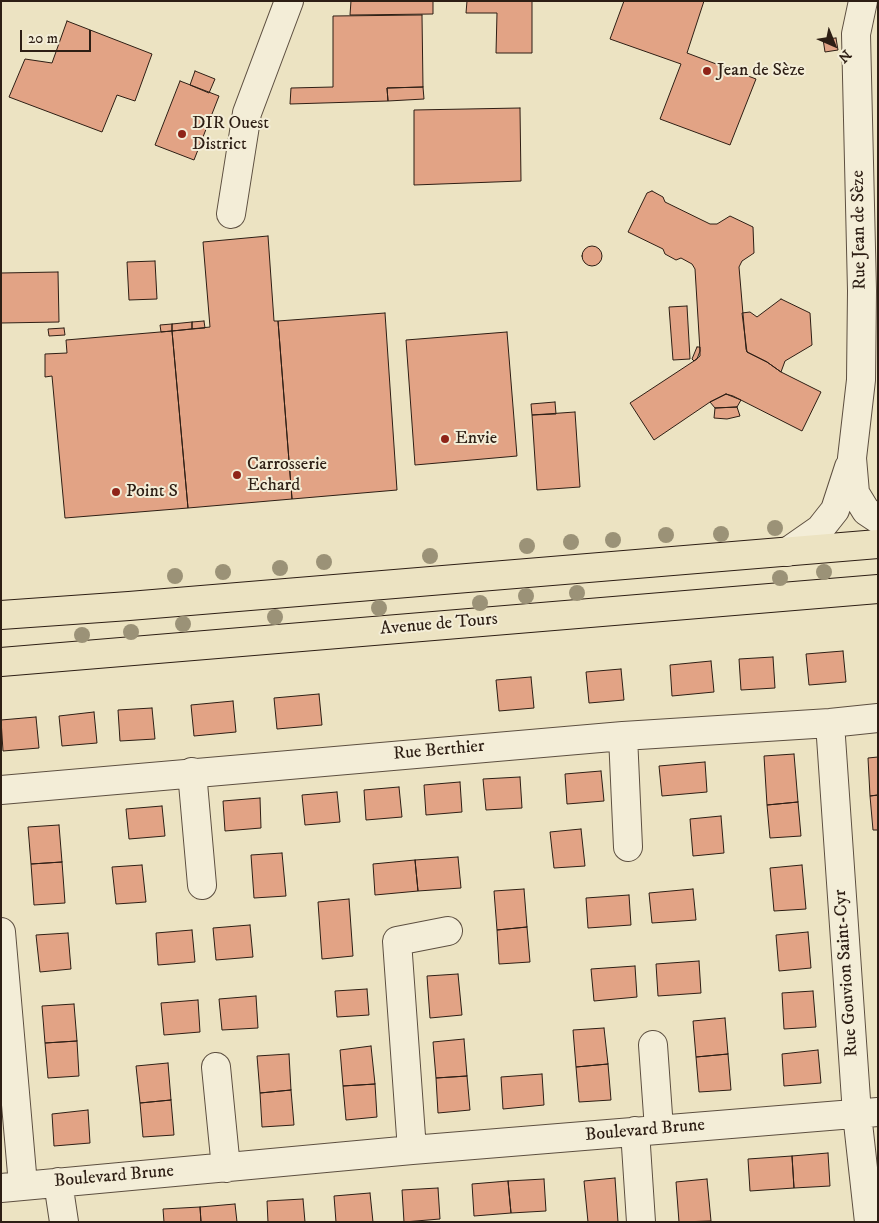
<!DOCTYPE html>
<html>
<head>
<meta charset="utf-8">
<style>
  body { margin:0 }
  #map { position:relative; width:879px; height:1223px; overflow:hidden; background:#ece3c2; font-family:"IM FELL DW Pica",serif }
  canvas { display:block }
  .frame { position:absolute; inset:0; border:2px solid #2d1e14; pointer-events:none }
  .north { position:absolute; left:809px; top:20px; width:50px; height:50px; -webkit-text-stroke:4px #f3edd7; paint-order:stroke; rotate:136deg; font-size:14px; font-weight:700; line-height:20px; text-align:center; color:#2d1e14 }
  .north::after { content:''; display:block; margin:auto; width:18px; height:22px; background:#2d1e14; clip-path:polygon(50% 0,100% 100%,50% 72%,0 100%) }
  .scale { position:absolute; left:20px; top:30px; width:71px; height:22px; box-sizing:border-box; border:2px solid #2d1e14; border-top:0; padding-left:6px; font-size:15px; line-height:18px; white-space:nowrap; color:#2d1e14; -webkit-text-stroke:4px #f3edd7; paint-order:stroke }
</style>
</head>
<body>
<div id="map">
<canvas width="879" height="1223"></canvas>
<div class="frame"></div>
<div class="north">N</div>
<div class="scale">20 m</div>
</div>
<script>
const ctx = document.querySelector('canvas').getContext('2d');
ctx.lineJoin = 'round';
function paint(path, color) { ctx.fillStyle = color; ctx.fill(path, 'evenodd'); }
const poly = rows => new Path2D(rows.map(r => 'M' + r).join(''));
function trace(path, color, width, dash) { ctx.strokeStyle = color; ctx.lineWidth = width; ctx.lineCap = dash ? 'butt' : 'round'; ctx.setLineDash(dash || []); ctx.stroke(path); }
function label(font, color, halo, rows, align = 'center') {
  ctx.font = font + ' "IM FELL DW Pica",serif'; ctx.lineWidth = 4; ctx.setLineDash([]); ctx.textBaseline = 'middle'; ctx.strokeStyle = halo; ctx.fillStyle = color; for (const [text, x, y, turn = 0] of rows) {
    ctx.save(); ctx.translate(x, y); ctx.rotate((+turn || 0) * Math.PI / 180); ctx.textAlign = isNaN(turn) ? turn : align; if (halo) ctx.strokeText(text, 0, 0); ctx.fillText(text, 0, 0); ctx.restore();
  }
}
const building = poly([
  [351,1,433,1,433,14,350,15,351,1],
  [467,1,532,1,532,53,496,53,497,13,466,13,467,1],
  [624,1,704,1,687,53,756,79,730,145,660,119,681,64,610,39,624,1],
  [422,15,423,87,387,88,388,101,290,104,291,88,333,87,333,16,422,15],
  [67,21,152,54,135,101,117,95,102,132,9,97,25,59,52,63,67,21],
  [836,38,838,50,825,52,823,39,836,38],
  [195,71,215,79,209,93,190,85,195,71],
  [180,81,219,96,194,160,155,145,180,81],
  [423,87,424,99,388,101,387,88,423,87],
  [520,108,521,181,414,185,414,110,520,108],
  [652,191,663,197,665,202,710,224,717,224,730,216,753,227,754,253,742,261,739,267,746,349,747,352,767,362,781,372,821,392,802,431,733,396,726,394,710,402,654,440,630,403,697,359,700,351,695,269,692,264,681,258,676,260,665,254,663,249,628,232,647,193,652,191],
  [268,236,274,321,278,321,292,499,188,508,172,331,210,327,203,242,268,236],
  '582 256a10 10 0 1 1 20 0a10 10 0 1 1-20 0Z',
  [155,261,157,299,129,300,127,262,155,261],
  [58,272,59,322,1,323,1,273,58,272],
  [781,299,810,313,812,345,785,361,781,372,767,362,747,352,742,313,750,312,757,317,781,299],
  [687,306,690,359,673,360,669,307,687,306],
  [385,313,397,490,292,499,278,321,385,313],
  [204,321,205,328,192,329,192,322,204,321],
  [192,322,192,329,172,331,172,324,192,322],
  [172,324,172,331,161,332,160,325,172,324],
  [64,328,65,335,49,336,48,329,64,328],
  [172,331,188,508,65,518,52,376,45,377,45,354,67,353,66,340,172,331],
  [507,332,517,456,415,465,406,340,507,332],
  [697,347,700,347,700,356,694,361,692,359,697,347],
  [726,394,741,400,737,407,715,408,710,402,726,394],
  [555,402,556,414,532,415,531,404,555,402],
  [737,407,740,416,727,419,714,418,715,408,737,407],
  [575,412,580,487,537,490,532,415,575,412],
  [843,651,846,682,809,685,806,654,843,651],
  [773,657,775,688,741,690,739,659,773,657],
  [711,661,714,692,672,696,670,665,711,661],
  [621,669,624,700,589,703,586,672,621,669],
  [531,677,534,708,499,711,496,680,531,677],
  [319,694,322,725,277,729,274,698,319,694],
  [233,701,236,732,194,736,191,705,233,701],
  [152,708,155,739,120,741,118,710,152,708],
  [94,712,97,743,62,746,59,716,94,712],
  [36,717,39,748,3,751,1,720,36,717],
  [794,754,798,802,767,805,764,756,794,754],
  [878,757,878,795,870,796,868,758,878,757],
  [705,762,707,792,662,796,659,766,705,762],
  [601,771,604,801,567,804,565,774,601,771],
  [520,777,522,808,486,810,483,779,520,777],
  [460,782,462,812,426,815,424,785,460,782],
  [399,787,402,817,366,820,364,790,399,787],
  [337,792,340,822,305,825,302,795,337,792],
  [878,795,878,830,873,830,870,796,878,795],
  [260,798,261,828,225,831,223,801,260,798],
  [798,802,801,836,770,838,767,805,798,802],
  [162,806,165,836,129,839,126,809,162,806],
  [721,816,724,853,693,856,690,819,721,816],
  [59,825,62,862,31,864,28,827,59,825],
  [581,829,585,866,554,868,550,832,581,829],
  [282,853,286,896,254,898,251,855,282,853],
  [458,857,461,888,418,891,415,860,458,857],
  [415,860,418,891,375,895,373,864,415,860],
  [62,862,65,903,34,905,31,864,62,862],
  [142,865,146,902,116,904,112,867,142,865],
  [802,865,806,909,774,911,770,868,802,865],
  [524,889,527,927,497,930,494,891,524,889],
  [693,889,696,920,652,923,649,893,693,889],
  [629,895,631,925,588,928,586,898,629,895],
  [349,899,353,956,322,959,318,902,349,899],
  [250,925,253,957,216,960,213,928,250,925],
  [527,927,530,962,499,964,497,930,527,927],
  [192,930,195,962,158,965,156,933,192,930],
  [808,932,811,968,779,971,776,935,808,932],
  [68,933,71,969,40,972,36,935,68,933],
  [699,961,701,993,658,996,656,964,699,961],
  [635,966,637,997,594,1001,591,969,635,966],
  [458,974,462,1015,430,1018,427,976,458,974],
  [367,989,369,1015,337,1017,335,991,367,989],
  [813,991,816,1027,784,1029,782,993,813,991],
  [256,996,258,1028,222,1030,219,999,256,996],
  [198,1000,200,1032,164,1035,161,1003,198,1000],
  [74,1004,77,1041,45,1043,42,1006,74,1004],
  [725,1018,728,1054,696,1057,693,1021,725,1018],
  [604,1028,608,1064,576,1067,573,1030,604,1028],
  [464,1039,467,1076,436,1078,433,1042,464,1039],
  [77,1041,79,1076,48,1078,45,1043,77,1041],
  [371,1046,375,1084,343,1086,340,1050,371,1046],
  [818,1050,821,1083,784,1086,782,1054,818,1050],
  [289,1054,291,1090,260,1093,257,1056,289,1054],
  [728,1054,731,1090,699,1092,696,1057,728,1054],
  [168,1063,171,1100,140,1103,136,1066,168,1063],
  [608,1064,611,1100,579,1102,576,1067,608,1064],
  [542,1074,544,1105,503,1109,501,1077,542,1074],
  [467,1076,470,1110,438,1113,436,1078,467,1076],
  [375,1084,377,1117,346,1120,343,1086,375,1084],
  [291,1090,294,1125,262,1127,260,1093,291,1090],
  [171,1100,174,1135,143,1137,140,1103,171,1100],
  [88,1110,90,1143,54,1146,52,1114,88,1110],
  [828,1153,830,1186,794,1188,792,1156,828,1153],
  [792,1156,794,1188,750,1191,748,1159,792,1156],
  [615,1178,618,1222,588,1222,584,1181,615,1178],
  [544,1179,546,1211,511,1213,508,1181,544,1179],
  [707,1179,711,1221,679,1222,676,1182,707,1179],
  [508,1181,511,1213,474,1216,472,1184,508,1181],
  [438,1188,440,1219,404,1222,402,1190,438,1188],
  [370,1193,373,1222,336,1222,334,1196,370,1193],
  [303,1199,305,1222,268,1222,267,1201,303,1199],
  [235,1204,237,1222,201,1222,200,1207,235,1204],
  [200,1207,201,1222,164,1222,163,1209,200,1207]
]);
paint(building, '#e2a385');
trace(building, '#2d1e14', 1);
const minor = poly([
  [863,1,856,34,862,291,861,380,852,458,855,493,866,511,878,519],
  [231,214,247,113,289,1],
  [787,552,820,529,835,510,849,467],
  [830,723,857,1114,869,1222],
  [623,736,628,847],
  [192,772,202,885],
  [1,790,623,736,830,723,878,718],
  [1,932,23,1185],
  [653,1045,659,1129],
  [216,1067,226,1168],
  [635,1131,641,1222],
  [412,1150,397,941,448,931],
  [58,1182,64,1222],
  [1,1188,412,1150,878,1112]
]);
const major = poly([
  [1,615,129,606,878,544],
  [1,662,878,589]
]);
trace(minor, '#5d4f40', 30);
trace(major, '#2d1e14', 30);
trace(minor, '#f3edd7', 28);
trace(major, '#ece3c2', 28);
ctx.fillStyle = '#9b9277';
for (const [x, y] of [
  [775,528],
  [721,534],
  [666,535],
  [613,540],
  [571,542],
  [527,546],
  [430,556],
  [324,562],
  [280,568],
  [223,572],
  [824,572],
  [175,576],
  [780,578],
  [577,593],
  [526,596],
  [480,603],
  [379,608],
  [275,617],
  [183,624],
  [131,632],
  [82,635]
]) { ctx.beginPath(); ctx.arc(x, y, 8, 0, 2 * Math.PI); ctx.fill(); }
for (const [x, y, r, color] of [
  [707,71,5,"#8f2418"],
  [182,134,5,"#8f2418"],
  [445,439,5,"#8f2418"],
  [237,475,5,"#8f2418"],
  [116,492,5,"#8f2418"]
]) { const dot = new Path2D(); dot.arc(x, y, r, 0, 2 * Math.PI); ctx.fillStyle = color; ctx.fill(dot); trace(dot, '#f3edd7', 2); }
label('18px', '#2d1e14', '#f3edd7', [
  ["Jean de Sèze",717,71],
  ["DIR Ouest",192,124],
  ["District",192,145],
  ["Envie",455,439],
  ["Carrosserie",247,465],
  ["Echard",247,486],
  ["Point S",126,492]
], 'left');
label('18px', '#2d1e14', '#f3edd7', [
  ["Rue Jean de Sèze",860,230,-91],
  ["Avenue de Tours",439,625,-5],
  ["Rue Berthier",439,751,-5],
  ["Rue Gouvion Saint-Cyr",847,973,-94],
  ["Boulevard Brune",645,1131,-5],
  ["Boulevard Brune",114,1177,-5]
]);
</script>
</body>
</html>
